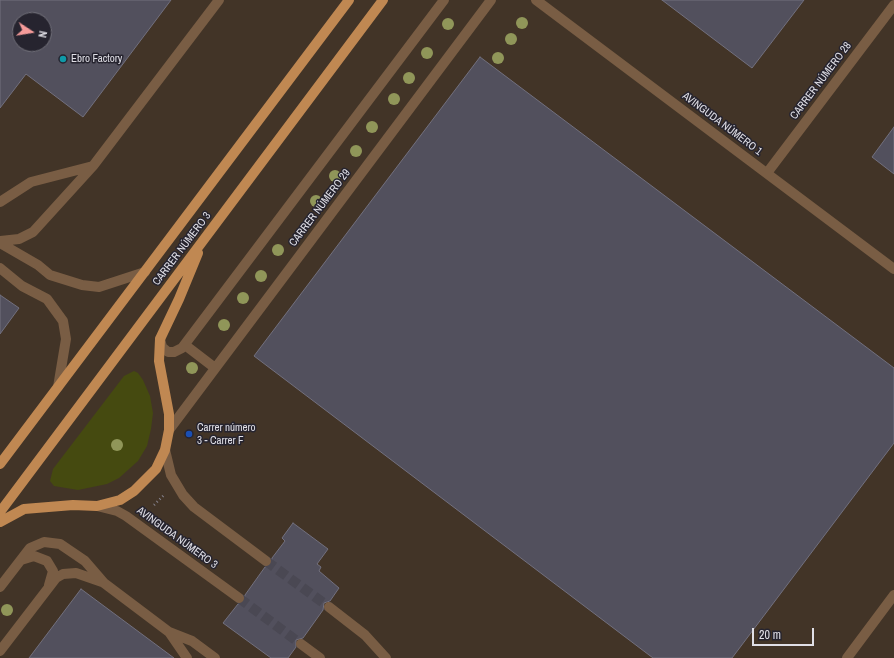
<!DOCTYPE html>
<html>
<head>
<meta charset="utf-8">
<style>
  body { margin:0 }
  #map { position:relative; width:894px; height:658px; overflow:hidden; background:#302d39; font-family:"Archivo Narrow",sans-serif }
  canvas { display:block }
  .north { position:absolute; left:12px; top:12px; width:40px; height:40px; box-sizing:border-box; background:#26242f; border:1px solid #706f78; border-radius:50%; rotate:102deg; font-size:11px; font-weight:700; line-height:16px; text-align:center; color:#e0dfe6 }
  .north::after { content:''; display:block; margin:auto; width:14px; height:18px; background:#f59b9a; clip-path:polygon(50% 0,100% 100%,50% 72%,0 100%) }
  .scale { position:absolute; left:752px; top:628px; width:62px; height:18px; box-sizing:border-box; border:2px solid #e0dfe6; border-top:0; padding-left:5px; font-size:12px; line-height:14px; white-space:nowrap; color:#e0dfe6; -webkit-text-stroke:3px #26242f; paint-order:stroke }
</style>
</head>
<body>
<div id="map">
<canvas width="894" height="658"></canvas>
<div class="north">N</div>
<div class="scale">20 m</div>
</div>
<script>
const ctx = document.querySelector('canvas').getContext('2d');
ctx.lineJoin = 'round';
function paint(path, color) { ctx.fillStyle = color; ctx.fill(path, 'evenodd'); }
const poly = rows => new Path2D(rows.map(r => 'M' + r).join(''));
function trace(path, color, width, dash) { ctx.strokeStyle = color; ctx.lineWidth = width; ctx.lineCap = dash ? 'butt' : 'round'; ctx.setLineDash(dash || []); ctx.stroke(path); }
function label(font, color, halo, rows, align = 'center') {
  ctx.font = font + ' "Archivo Narrow",sans-serif'; ctx.lineWidth = 3; ctx.setLineDash([]); ctx.textBaseline = 'middle'; ctx.strokeStyle = halo; ctx.fillStyle = color; for (const [text, x, y, turn = 0] of rows) {
    ctx.save(); ctx.translate(x, y); ctx.rotate((+turn || 0) * Math.PI / 180); ctx.textAlign = isNaN(turn) ? turn : align; if (halo) ctx.strokeText(text, 0, 0); ctx.fillText(text, 0, 0); ctx.restore();
  }
}
paint(poly([
  [0,0,894,0,894,658,0,658],
  [20,20,44,20,44,44,20,44]
]), '#423427');
paint(poly([
  [134,371,138,373,143,380,150,396,153,413,151,429,147,446,138,461,119,478,107,484,78,490,54,486,50,481,53,469,124,376]
]), '#454a10');
const building = poly([
  [0,0,171,0,83,117,26,74,0,108,0,0],
  [20,20,44,20,44,44,20,44,20,20],
  [662,0,804,0,752,68,662,0],
  [480,57,894,368,894,443,732,658,653,658,254,356,480,57],
  [894,127,894,174,872,157,894,127],
  [0,295,19,308,0,334,0,295],
  [293,523,328,549,317,564,321,567,319,571,339,588,330,601,324,603,323,610,303,638,296,640,296,647,288,658,271,658,223,623,238,604,244,602,245,595,265,567,271,565,272,558,285,541,282,538,293,523],
  [81,589,174,658,29,658,81,589]
]);
paint(building, '#52505d');
trace(building, '#72707e', 1);
trace(poly([
  [266,561,329,607],
  [239,598,301,644]
]), '#4a4853', 10, [10, 5]);
trace(poly([
  [154,505,165,494]
]), '#84828c', 2.5, [1, 3]);
trace(poly([
  [536,0,894,269],
  [767,173,894,5],
  [0,202,31,182,93,166],
  [0,241,19,239,33,232,93,166,219,0],
  [0,243,38,265,50,275,82,285,99,287,145,272],
  [0,268,22,286,47,299,63,321,66,339,58,387],
  [160,339,162,347,168,352,174,352,182,348,444,0],
  [185,345,215,368],
  [169,430,491,0],
  [165,450,171,475,183,495,194,507,266,561],
  [97,506,117,511,126,516,239,598],
  [21,560,34,556,47,561,53,571,49,585],
  [0,587,30,548,44,542,60,544,85,561,104,583,169,632,192,641,215,658],
  [329,607,365,635,386,658],
  [169,632,187,658],
  [301,644,320,658],
  [0,651,56,578,63,574,76,573,102,582],
  [847,658,894,595]
]), '#795d44', 10);
trace(poly([
  [0,464,349,0],
  [0,512,383,0],
  [0,522,24,509,73,505,97,506,120,500,134,491,156,469,165,450,169,430,169,414,159,361,160,339,179,299,198,253]
]), '#c08852', 10);
ctx.fillStyle = '#909659';
for (const [x, y] of [
  [522,23],
  [448,24],
  [511,39],
  [427,53],
  [498,58],
  [409,78],
  [394,99],
  [372,127],
  [356,151],
  [335,176],
  [316,201],
  [278,250],
  [261,276],
  [243,298],
  [224,325],
  [192,368],
  [117,445],
  [7,610]
]) { ctx.beginPath(); ctx.arc(x, y, 6, 0, 2 * Math.PI); ctx.fill(); }
for (const [x, y, r, color] of [
  [63,59,4,"#0f9aa8"],
  [189,434,4,"#1a4fb4"]
]) { const dot = new Path2D(); dot.arc(x, y, r, 0, 2 * Math.PI); ctx.fillStyle = color; ctx.fill(dot); trace(dot, '#26242f', 1.5); }
label('11px', '#e0dfe6', '#26242f', [
  ["Ebro Factory",71,59],
  ["Carrer número",197,428],
  ["3 - Carrer F",197,441]
], 'left');
label('11px', '#e0dfe6', '#26242f', [
  ["CARRER NÚMERO 28",821,81,-53],
  ["AVINGUDA NÚMERO 1",722,124,37],
  ["CARRER NÚMERO 29",320,208,-53],
  ["CARRER NÚMERO 3",182,249,-53],
  ["AVINGUDA NÚMERO 3",177,538,36]
]);
</script>
</body>
</html>
